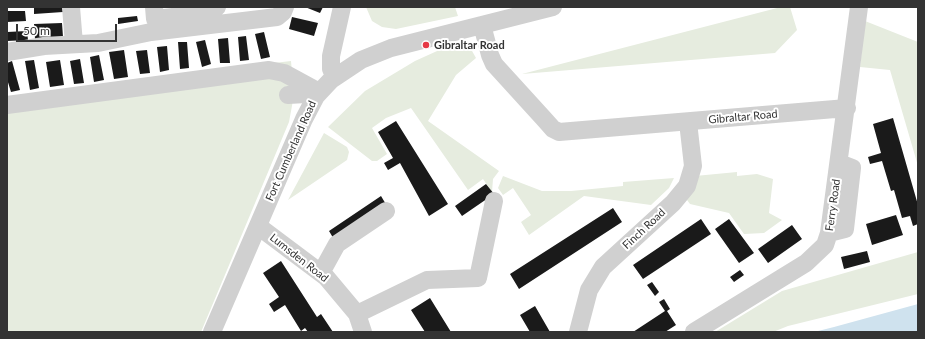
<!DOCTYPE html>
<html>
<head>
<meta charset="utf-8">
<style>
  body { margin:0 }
  #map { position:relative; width:925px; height:339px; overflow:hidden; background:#fff; font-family:Lato,sans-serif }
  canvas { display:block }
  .frame { position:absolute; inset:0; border:8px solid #333; pointer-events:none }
  .scale { position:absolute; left:16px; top:24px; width:101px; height:18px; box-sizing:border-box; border:2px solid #333; border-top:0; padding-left:5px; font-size:12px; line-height:14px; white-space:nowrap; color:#333; -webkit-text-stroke:3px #fff; paint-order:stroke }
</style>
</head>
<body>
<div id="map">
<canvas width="925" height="339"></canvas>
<div class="frame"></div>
<div class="scale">50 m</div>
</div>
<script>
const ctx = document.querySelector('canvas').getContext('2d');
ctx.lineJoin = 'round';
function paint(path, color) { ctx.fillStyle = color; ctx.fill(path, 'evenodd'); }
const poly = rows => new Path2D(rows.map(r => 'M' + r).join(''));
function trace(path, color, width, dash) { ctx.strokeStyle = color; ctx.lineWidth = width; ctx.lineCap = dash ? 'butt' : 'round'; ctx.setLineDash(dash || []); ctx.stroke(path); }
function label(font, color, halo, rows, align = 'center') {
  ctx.font = font + ' Lato,sans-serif'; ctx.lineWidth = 4; ctx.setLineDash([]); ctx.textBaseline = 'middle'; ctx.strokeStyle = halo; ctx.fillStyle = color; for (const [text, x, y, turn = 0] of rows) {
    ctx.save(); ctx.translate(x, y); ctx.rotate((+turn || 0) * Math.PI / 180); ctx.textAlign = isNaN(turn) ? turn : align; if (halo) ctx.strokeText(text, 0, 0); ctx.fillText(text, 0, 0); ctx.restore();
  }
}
paint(poly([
  [366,7,455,7,458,16,396,29,382,27,372,21],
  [781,7,790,7,797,30,775,53,522,74],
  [865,21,918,42,918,166,890,70,860,67],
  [457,42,467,42,476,58,456,75,428,121,499,171,493,179,492,192,483,179,468,190,411,108,386,118,372,128,387,154,377,161,372,161,328,127,365,91,415,61],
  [291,61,294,95,289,122,201,332,7,332,7,98,222,69],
  [324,133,347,147,349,152,347,160,288,200],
  [737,172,737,176,757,174,773,179,769,213,782,220,764,233,744,234,729,213,690,204,684,196,695,176],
  [503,176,542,191,571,191,623,186,623,182,674,178,669,188,651,205,584,196,529,235,521,222,531,215,513,188,503,195,498,188],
  [918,252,918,294,788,326,773,332,715,332,782,291]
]), '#e6ecdf');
paint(poly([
  [918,304,918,332,814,332,834,327]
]), '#cfe2ee');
paint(poly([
  [34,7,62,7,63,12,34,14],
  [305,7,323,7,320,13],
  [7,11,25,11,26,21,7,22],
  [137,16,138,21,118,24,118,18],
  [292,17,318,23,314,36,289,29],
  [62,23,63,37,35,39,34,24],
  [27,31,28,40,7,41,7,32],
  [264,32,270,57,261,59,255,34],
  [246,36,249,60,240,61,238,37],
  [228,38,230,63,220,63,218,39],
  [205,40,211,64,202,67,196,42],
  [178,42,187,42,189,68,180,69],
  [167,46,169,70,160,72,157,47],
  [124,50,128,77,114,79,109,52],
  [147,50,150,73,140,74,136,51],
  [99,55,104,80,94,82,90,57],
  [80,59,84,83,74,84,70,61],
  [34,60,39,88,30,90,25,61],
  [60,60,64,85,50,87,46,62],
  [12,61,20,90,11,92,7,79,7,63],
  [893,118,918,205,918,224,913,226,910,216,902,218,894,190,891,191,882,161,870,164,868,157,881,153,873,124],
  [396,121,448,204,429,216,400,163,388,170,384,163,393,158,378,132],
  [486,184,494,194,462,216,455,206],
  [381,196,387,206,335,241,329,231],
  [613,208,622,222,519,289,510,274],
  [896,215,903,235,872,245,866,224],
  [701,219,711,234,643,279,633,265],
  [729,219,754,253,739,263,715,229],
  [792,225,802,239,768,263,758,249],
  [867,251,870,262,844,269,841,257],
  [281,261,317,317,321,314,333,332,308,332,305,328,301,331,285,305,274,312,269,304,279,297,263,273],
  [740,270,744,275,734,282,730,277],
  [652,282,659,292,655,296,647,285],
  [430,298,451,332,425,332,411,310],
  [664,299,670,309,667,311,676,325,665,332,633,332,665,311,659,302],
  [535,306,550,332,530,332,520,315]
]), '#1a1a1a');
trace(poly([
  [71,7,74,44],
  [154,7,155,19,208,13,217,7],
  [482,25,490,55,494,64,545,120,553,129,559,132,847,108],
  [7,52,44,46,98,43,151,32,277,17,283,12,285,7],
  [335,76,331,69,331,56,342,7],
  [288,95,306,94,316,96],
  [7,105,269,70,284,73,319,92],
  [258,226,326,277,357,314,363,332],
  [829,233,845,229,852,168,839,163],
  [321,273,337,244,386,211],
  [357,314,427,280,478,278,494,201],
  [212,332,304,119,316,96,331,80,361,60,391,48,553,7],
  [578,332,589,290,603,267,673,203,687,186,693,166,688,122],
  [694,332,806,263,825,245,829,233,859,7]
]), '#d0d0d0', 18);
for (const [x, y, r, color] of [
  [426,45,4,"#e63946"]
]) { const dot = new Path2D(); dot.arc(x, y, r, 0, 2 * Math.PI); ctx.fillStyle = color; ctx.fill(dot); trace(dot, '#fff', 1.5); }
label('bold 11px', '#333', '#fff', [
  ["Gibraltar Road",434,45]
], 'left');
label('11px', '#333', '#fff', [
  ["Gibraltar Road",743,117,-5],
  ["Fort Cumberland Road",291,151,-66],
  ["Ferry Road",833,205,-82],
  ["Finch Road",644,229,-43],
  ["Lumsden Road",299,258,38]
]);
</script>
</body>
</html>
